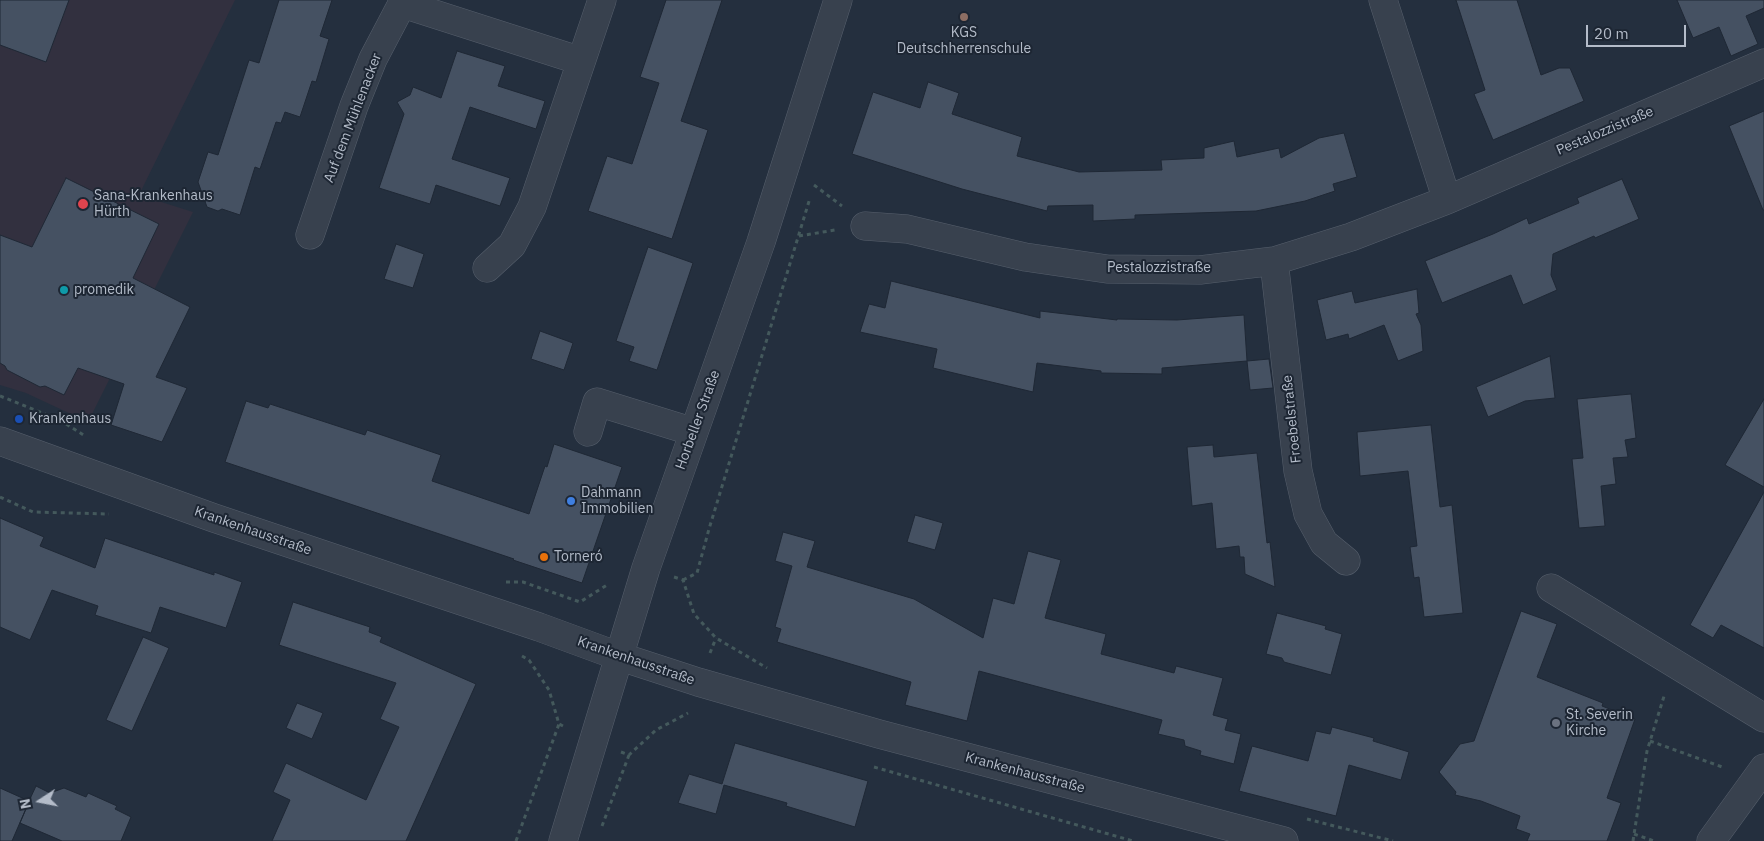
<!DOCTYPE html>
<html>
<head>
<meta charset="utf-8">
<style>
  body { margin:0 }
  #map { position:relative; width:1764px; height:841px; overflow:hidden; background:#242f3e; font-family:"IBM Plex Sans",sans-serif }
  canvas { display:block }
  .north { position:absolute; left:15px; top:776px; width:50px; height:50px; -webkit-text-stroke:4px #1d2633; paint-order:stroke; rotate:259deg; font-size:14px; font-weight:700; line-height:20px; text-align:center; color:#b4bcc9 }
  .north::after { content:''; display:block; margin:auto; width:18px; height:22px; background:#b4bcc9; clip-path:polygon(50% 0,100% 100%,50% 72%,0 100%) }
  .scale { position:absolute; left:1586px; top:25px; width:100px; height:22px; box-sizing:border-box; border:2px solid #b4bcc9; border-top:0; padding-left:6px; font-size:15px; line-height:18px; white-space:nowrap; color:#b4bcc9; -webkit-text-stroke:4px #1d2633; paint-order:stroke }
</style>
</head>
<body>
<div id="map">
<canvas width="1764" height="841"></canvas>
<div class="north">N</div>
<div class="scale">20 m</div>
</div>
<script>
const ctx = document.querySelector('canvas').getContext('2d');
ctx.lineJoin = 'round';
function paint(path, color) { ctx.fillStyle = color; ctx.fill(path, 'evenodd'); }
const poly = rows => new Path2D(rows.map(r => 'M' + r).join(''));
function trace(path, color, width, dash) { ctx.strokeStyle = color; ctx.lineWidth = width; ctx.lineCap = dash ? 'butt' : 'round'; ctx.setLineDash(dash || []); ctx.stroke(path); }
function label(font, color, halo, rows, align = 'center') {
  ctx.font = font + ' "IBM Plex Sans",sans-serif'; ctx.lineWidth = 4; ctx.setLineDash([]); ctx.textBaseline = 'middle'; ctx.strokeStyle = halo; ctx.fillStyle = color; for (const [text, x, y, turn = 0] of rows) {
    ctx.save(); ctx.translate(x, y); ctx.rotate((+turn || 0) * Math.PI / 180); ctx.textAlign = isNaN(turn) ? turn : align; if (halo) ctx.strokeText(text, 0, 0); ctx.fillText(text, 0, 0); ctx.restore();
  }
}
paint(poly([
  [0,0,235,0,139,195,193,212,88,422,26,393,0,385]
]), '#32303f');
const building = poly([
  [0,0,69,0,46,62,0,45,0,0],
  [279,0,332,0,320,36,329,39,316,82,312,81,300,117,285,112,281,123,276,122,260,169,255,167,240,215,222,209,218,211,207,207,198,182,208,152,218,155,249,60,259,63,279,0],
  [666,0,722,0,681,121,708,130,672,239,588,211,607,156,632,164,659,83,640,77,666,0],
  [1456,0,1517,0,1541,75,1559,68,1570,68,1584,101,1493,140,1474,94,1485,90,1456,0],
  [1677,0,1764,0,1764,8,1746,16,1758,44,1731,56,1719,27,1693,38,1677,0],
  [457,51,505,66,498,86,545,101,536,129,470,107,452,159,510,178,500,206,436,185,430,204,379,188,404,114,397,102,410,95,413,87,441,98,457,51],
  [928,82,959,93,952,114,1022,137,1017,156,1079,172,1162,170,1161,160,1204,158,1204,148,1234,141,1237,157,1279,148,1281,158,1319,138,1344,133,1357,177,1333,184,1335,191,1305,201,1256,211,1135,215,1135,219,1093,221,1093,205,1048,206,1047,211,962,189,852,154,873,92,920,108,928,82],
  [1764,111,1764,210,1763,210,1729,126,1764,111],
  [66,178,159,224,133,278,190,307,156,377,187,388,162,442,111,425,124,384,78,368,64,395,45,386,40,387,7,370,5,366,0,363,0,235,32,247,66,178],
  [1622,179,1639,219,1595,238,1594,236,1553,254,1551,275,1557,290,1523,305,1511,275,1442,303,1425,261,1493,234,1527,218,1529,224,1579,203,1577,198,1622,179],
  [396,244,424,254,413,288,384,279,396,244],
  [648,247,693,263,657,370,629,361,634,347,616,341,648,247],
  [891,281,1040,318,1040,311,1117,320,1117,319,1177,320,1244,315,1247,361,1162,368,1162,374,1101,373,1101,371,1037,363,1033,392,933,368,937,349,860,332,869,304,885,308,891,281],
  [1417,289,1419,313,1416,314,1421,325,1423,351,1398,361,1384,325,1349,339,1348,334,1326,340,1317,300,1352,291,1355,303,1417,289],
  [540,331,573,343,564,370,531,359,540,331],
  [1550,356,1555,398,1525,401,1488,417,1476,387,1550,356],
  [1269,359,1273,388,1250,390,1247,361,1269,359],
  [1631,394,1636,438,1625,440,1628,457,1613,458,1616,484,1601,486,1605,526,1579,528,1572,459,1583,458,1577,399,1631,394],
  [1764,399,1764,487,1725,465,1764,399],
  [246,401,268,408,270,404,365,435,367,430,441,455,432,481,529,514,545,466,547,467,554,444,622,467,582,583,513,560,514,559,225,462,246,401],
  [1431,425,1440,507,1452,505,1463,613,1424,617,1419,577,1414,578,1410,547,1417,546,1408,471,1360,476,1357,432,1431,425],
  [1213,445,1214,457,1257,453,1267,543,1270,542,1275,587,1245,574,1244,557,1240,557,1239,546,1216,549,1212,503,1192,506,1187,447,1213,445],
  [1764,492,1764,648,1721,625,1713,638,1690,625,1764,492],
  [915,515,943,523,935,550,907,542,915,515],
  [0,518,44,537,40,546,95,568,105,538,214,575,214,572,242,582,226,628,160,607,151,633,95,615,98,606,52,590,30,640,0,627,0,518],
  [783,532,815,541,807,567,914,599,983,638,993,598,1014,604,1028,551,1061,560,1045,618,1106,634,1101,654,1174,673,1176,666,1223,678,1213,715,1228,719,1225,730,1241,734,1234,764,1200,755,1201,751,1185,746,1184,740,1158,734,1162,720,979,671,967,721,905,705,911,682,777,642,781,629,775,627,792,566,775,561,783,532],
  [293,602,370,627,369,632,382,637,380,642,476,684,406,841,272,841,290,800,273,792,286,763,366,800,399,727,380,719,396,683,279,645,293,602],
  [1521,611,1557,624,1537,677,1603,703,1602,706,1635,719,1607,798,1621,803,1607,841,1527,841,1530,834,1516,829,1520,816,1481,801,1455,795,1456,792,1439,772,1460,744,1474,741,1521,611],
  [1277,613,1326,626,1325,629,1342,634,1331,675,1284,662,1282,658,1266,654,1277,613],
  [143,637,169,648,132,731,106,720,143,637],
  [297,703,323,713,312,739,286,728,297,703],
  [1332,727,1374,738,1373,741,1409,752,1401,780,1349,765,1336,816,1239,791,1252,746,1308,761,1316,731,1330,734,1332,727],
  [735,743,868,781,855,827,786,806,787,803,724,785,716,814,678,803,689,774,722,784,735,743],
  [36,786,50,793,64,788,86,797,88,793,117,806,115,809,131,817,121,841,62,841,20,823,28,804,12,841,0,841,0,788,29,801,36,786]
]);
paint(building, '#455162');
trace(building, '#1f2835', 1);
const minor = poly([
  [1383,0,1447,200],
  [403,4,581,61],
  [865,226,907,229,1025,257,1107,269,1200,270,1274,261,1351,237,1447,200,1764,63],
  [310,235,354,106,373,59,404,0],
  [1274,261,1298,471,1308,514,1324,543,1346,561],
  [487,268,512,245,532,207,602,0],
  [588,432,597,402,694,432],
  [0,441,214,518,539,627,618,656,698,682,879,734,1284,841],
  [1551,588,1764,718],
  [563,841,646,568,761,242,838,0],
  [1711,841,1764,768]
]);
trace(minor, '#565f6c', 29);
trace(poly([
  [814,185,842,206],
  [799,236,835,230],
  [0,396,60,420,85,436],
  [0,497,33,512,109,514],
  [674,577,683,580,694,614,716,638,767,668],
  [683,580,697,573,709,529,810,198],
  [506,582,523,582,580,602,607,585],
  [710,653,716,638],
  [522,656,529,660,549,690,559,724,565,727],
  [1650,741,1725,768],
  [621,752,629,755,656,730,688,713],
  [874,767,1133,841],
  [1307,819,1393,841],
  [602,826,629,755],
  [1634,834,1654,841],
  [516,841,559,724],
  [1633,841,1647,751,1665,693]
]), '#44595c', 3, [4, 4]);
trace(minor, '#38414e', 28);
for (const [x, y, r, color] of [
  [964,17,5,"#8d6e63"],
  [83,204,6,"#e0444e"],
  [64,290,5,"#0f9aa8"],
  [19,419,5,"#1a4fb4"],
  [571,501,5,"#3f7fe0"],
  [544,557,5,"#e8710a"],
  [1556,723,5,"#6b7280"]
]) { const dot = new Path2D(); dot.arc(x, y, r, 0, 2 * Math.PI); ctx.fillStyle = color; ctx.fill(dot); trace(dot, '#1d2633', 2); }
label('14px', '#b4bcc9', '#1d2633', [
  ["KGS",964,33,"center"],
  ["Deutschherrenschule",964,49,"center"],
  ["Sana-Krankenhaus",94,196],
  ["Hürth",94,212],
  ["promedik",74,290],
  ["Krankenhaus",29,419],
  ["Dahmann",581,493],
  ["Immobilien",581,509],
  ["Torneró",554,557],
  ["St. Severin",1566,715],
  ["Kirche",1566,731]
], 'left');
label('14px', '#b4bcc9', '#1d2633', [
  ["Auf dem Mühlenacker",353,118,-69],
  ["Pestalozzistraße",1605,131,-23],
  ["Pestalozzistraße",1159,268],
  ["Froebelstraße",1292,419,-96],
  ["Horbeller Straße",698,420,-70],
  ["Krankenhausstraße",253,531,19],
  ["Krankenhausstraße",636,661,19],
  ["Krankenhausstraße",1025,773,15]
]);
</script>
</body>
</html>
